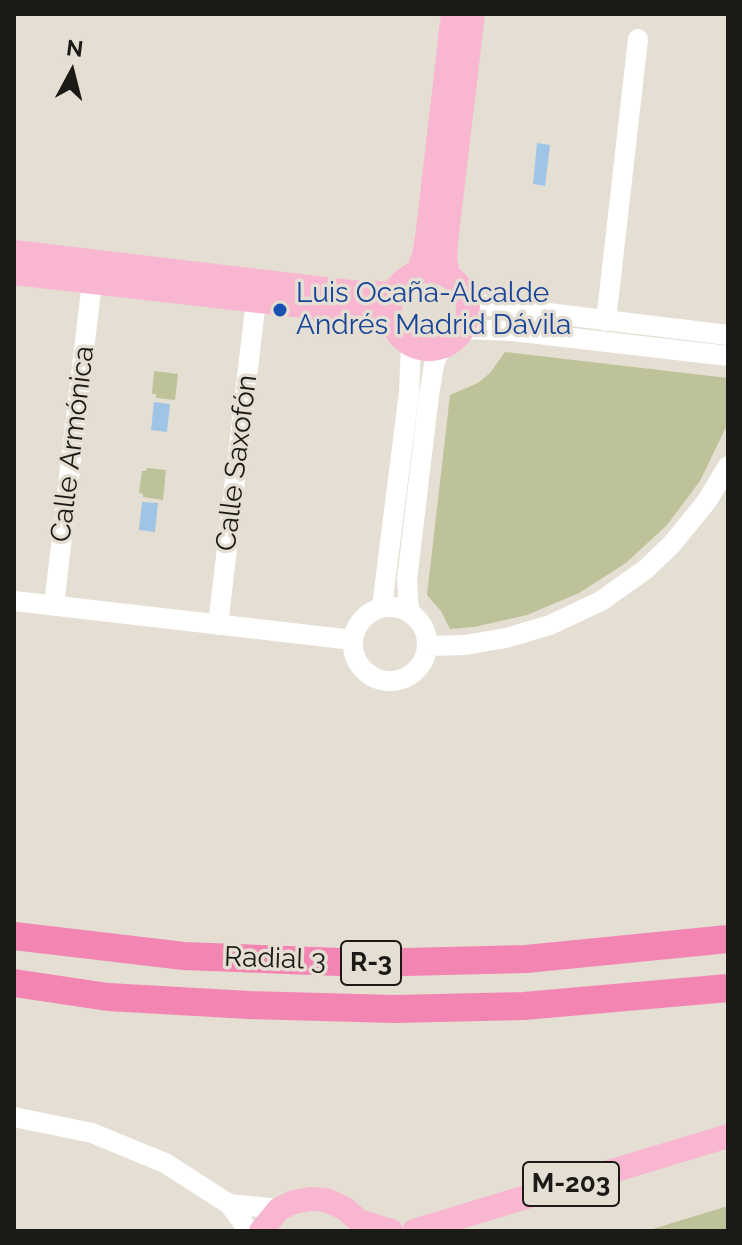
<!DOCTYPE html>
<html>
<head>
<meta charset="utf-8">
<style>
  body { margin:0 }
  #map { position:relative; width:742px; height:1245px; overflow:hidden; background:#e5ded3; font-family:Raleway,sans-serif }
  canvas { display:block }
  .frame { position:absolute; inset:0; border:16px solid #1c1a16; pointer-events:none }
  .north { position:absolute; left:32px; top:32px; width:80px; height:80px; -webkit-text-stroke:6px #e5ded3; paint-order:stroke; rotate:7deg; font-size:22px; font-weight:700; line-height:32px; text-align:center; color:#1c1a16 }
  .north::after { content:''; display:block; margin:auto; width:28px; height:36px; background:#1c1a16; clip-path:polygon(50% 0,100% 100%,50% 72%,0 100%) }
</style>
</head>
<body>
<div id="map">
<canvas width="742" height="1245"></canvas>
<div class="frame"></div>
<div class="north">N</div>
</div>
<script>
const ctx = document.querySelector('canvas').getContext('2d');
ctx.lineJoin = 'round';
function paint(path, color) { ctx.fillStyle = color; ctx.fill(path, 'evenodd'); }
const poly = rows => new Path2D(rows.map(r => 'M' + r).join(''));
function trace(path, color, width, dash) { ctx.strokeStyle = color; ctx.lineWidth = width; ctx.lineCap = dash ? 'butt' : 'round'; ctx.setLineDash(dash || []); ctx.stroke(path); }
function label(font, color, halo, rows, align = 'center') {
  ctx.font = font + ' Raleway,sans-serif'; ctx.lineWidth = 7; ctx.setLineDash([]); ctx.textBaseline = 'middle'; ctx.strokeStyle = halo; ctx.fillStyle = color; for (const [text, x, y, turn = 0] of rows) {
    ctx.save(); ctx.translate(x, y); ctx.rotate((+turn || 0) * Math.PI / 180); ctx.textAlign = isNaN(turn) ? turn : align; if (halo) ctx.strokeText(text, 0, 0); ctx.fillText(text, 0, 0); ctx.restore();
  }
}
paint(poly([
  [505,352,728,378,728,423,700,481,667,525,626,563,579,593,527,615,474,627,450,629,441,611,427,595,450,395,478,383,490,373],
  [154,371,178,374,175,400,156,398,156,394,152,394],
  [147,468,166,470,163,500,143,497,143,494,139,493,142,471,146,471],
  [728,1206,728,1231,646,1231]
]), '#bec299');
paint(poly([
  [537,143,550,145,545,186,533,184],
  [154,402,170,404,167,432,151,430],
  [142,502,158,503,155,532,139,530]
]), '#9fc5e6');
trace(poly([
  [468,300,483,305,515,309,728,335],
  [606,321,638,39],
  [464,329,512,331,728,356],
  [14,601,353,640],
  [54,605,92,282],
  '353 644a37 37 0 1 1 74 0a37 37 0 1 1-74 0Z',
  [382,607,409,392,411,345],
  [409,612,407,580,429,395,434,365,440,348],
  [218,625,256,300],
  [427,646,465,645,506,638,550,625,601,601,646,569,672,544,707,501,728,466],
  [14,1117,92,1133,165,1163,229,1204,249,1231],
  [229,1204,279,1209]
]), '#fff', 20);
trace(poly([
  [14,252,350,292,393,294],
  '390 310a39 39 0 1 1 78 0a39 39 0 1 1-78 0Z',
  [418,272,424,256,428,230,453,14],
  [14,273,347,311,391,320],
  [448,275,445,259,447,233,473,14],
  [359,1221,391,1231],
  [261,1231,279,1209,294,1202,310,1199,326,1200,344,1208,359,1221,364,1231],
  [414,1231,728,1136]
]), '#f8b6d1', 24);
trace(poly([
  [14,936,184,956,366,963,526,959,728,939],
  [14,983,108,997,249,1005,394,1009,524,1006,728,988]
]), '#f385b3', 28);
for (const [x, y, r, color] of [
  [280,310,8,"#1a4fb4"]
]) { const dot = new Path2D(); dot.arc(x, y, r, 0, 2 * Math.PI); ctx.fillStyle = color; ctx.fill(dot); trace(dot, '#e5ded3', 3); }
for (const [x, y, w] of [
  [371,963,60],
  [571,1184,96]
]) { const box = new Path2D(); box.roundRect(x - w / 2, y - 22, w, 44, 6); ctx.fillStyle = '#e5ded3'; ctx.fill(box); trace(box, '#1c1a16', 2); }
label('bold 26px', '#1c1a16', null, [
  ["R-3",371,963],
  ["M-203",571,1184]
]);
label('28px', '#164399', '#e5ded3', [
  ["Luis Ocaña-Alcalde",296,294],
  ["Andrés Madrid Dávila",296,326]
], 'left');
label('28px', '#1c1a16', '#e5ded3', [
  ["Calle Armónica",73,444,-83],
  ["Calle Saxofón",237,463,-83],
  ["Radial 3",275,959,2]
]);
</script>
</body>
</html>
